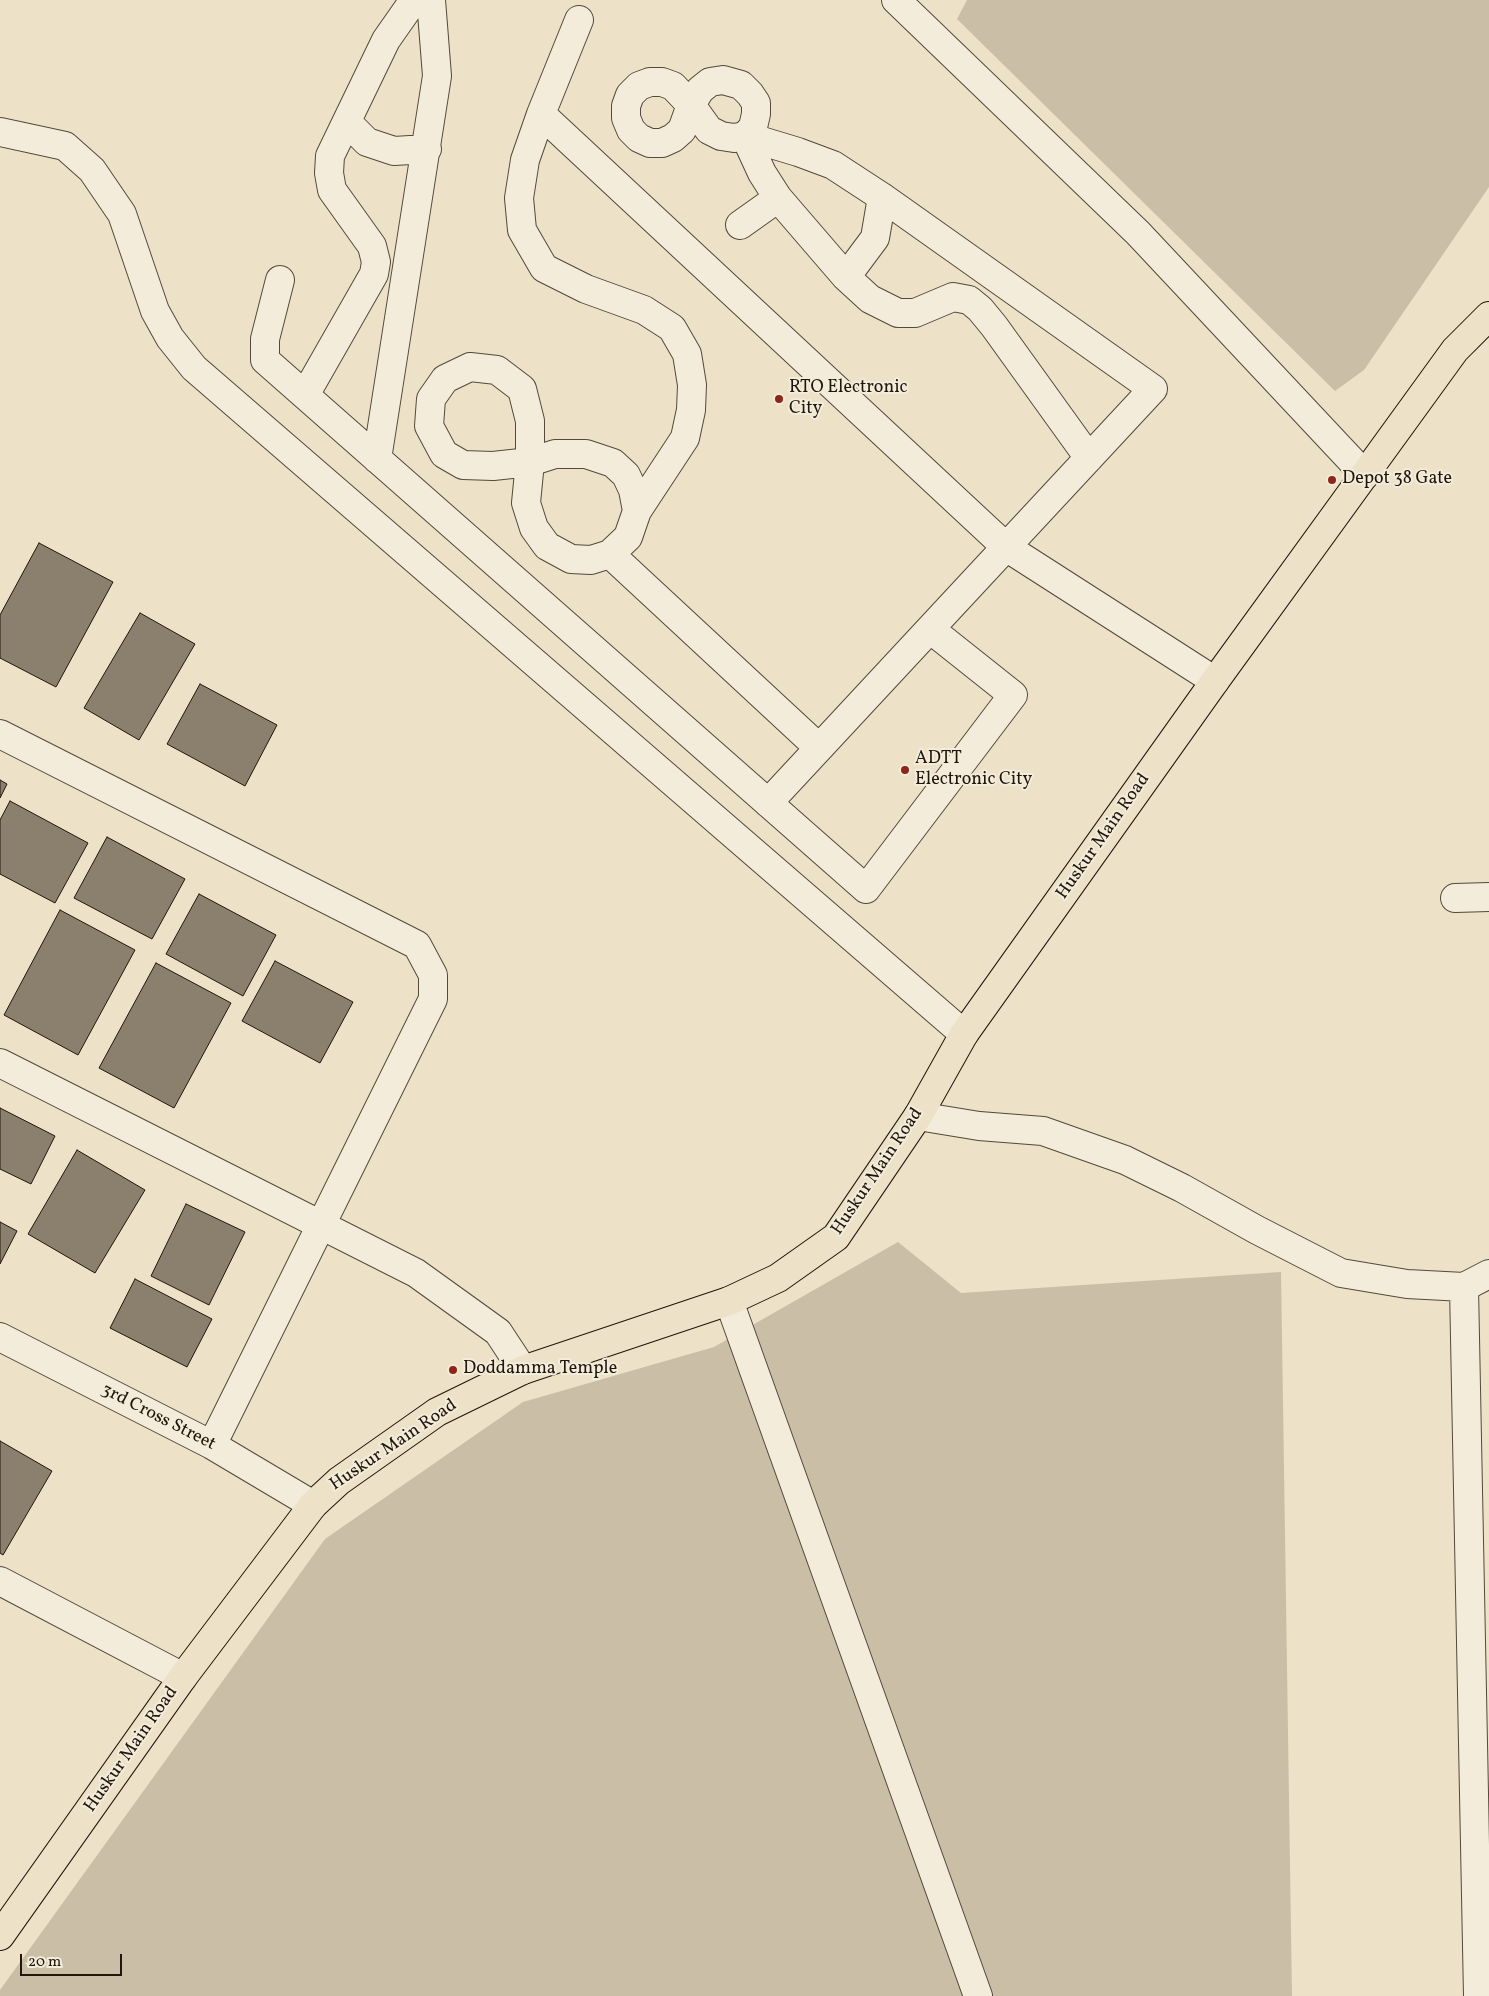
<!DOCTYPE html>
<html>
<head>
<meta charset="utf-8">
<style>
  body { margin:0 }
  #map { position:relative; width:1489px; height:1996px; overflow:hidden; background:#ede1c7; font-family:Vollkorn,serif }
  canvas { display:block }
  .scale { position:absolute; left:20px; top:1954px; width:102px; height:22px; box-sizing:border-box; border:2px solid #21160b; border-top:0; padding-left:6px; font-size:15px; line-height:18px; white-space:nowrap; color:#21160b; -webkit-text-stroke:4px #f3ecdb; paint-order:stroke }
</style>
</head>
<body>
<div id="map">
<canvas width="1489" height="1996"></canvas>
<div class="scale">20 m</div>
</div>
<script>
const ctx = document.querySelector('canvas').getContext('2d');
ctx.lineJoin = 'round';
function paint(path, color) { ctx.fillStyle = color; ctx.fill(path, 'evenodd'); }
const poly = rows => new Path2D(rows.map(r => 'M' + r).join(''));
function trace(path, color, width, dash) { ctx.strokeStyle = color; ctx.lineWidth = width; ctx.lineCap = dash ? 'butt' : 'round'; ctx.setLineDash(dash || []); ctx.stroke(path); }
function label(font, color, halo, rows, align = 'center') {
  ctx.font = font + ' Vollkorn,serif'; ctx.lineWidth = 4; ctx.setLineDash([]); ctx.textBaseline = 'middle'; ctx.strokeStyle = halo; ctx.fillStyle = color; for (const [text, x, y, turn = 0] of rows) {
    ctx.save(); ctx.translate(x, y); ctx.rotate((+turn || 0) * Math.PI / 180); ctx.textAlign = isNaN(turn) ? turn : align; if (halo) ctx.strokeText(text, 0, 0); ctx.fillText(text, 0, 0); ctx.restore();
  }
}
paint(poly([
  [967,0,1489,0,1489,187,1364,370,1335,391,957,19],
  [898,1242,961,1293,1281,1272,1292,1996,0,1996,0,1990,325,1539,523,1402,714,1347]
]), '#cabea7');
const building = poly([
  [39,543,113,582,56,687,0,658,0,615,39,543],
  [140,613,195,644,139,740,84,708,140,613],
  [200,684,277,725,245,786,167,744,200,684],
  [0,780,7,784,0,798,0,780],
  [10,801,88,843,55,903,0,874,0,820,10,801],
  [107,837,185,879,152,939,74,898,107,837],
  [199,894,276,935,243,996,166,954,199,894],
  [60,910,135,950,78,1055,4,1015,60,910],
  [275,961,353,1002,320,1063,242,1021,275,961],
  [156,963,231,1003,174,1108,99,1068,156,963],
  [0,1108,55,1136,31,1184,0,1169,0,1108],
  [77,1150,145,1190,95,1273,28,1234,77,1150],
  [186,1204,245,1232,209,1305,151,1276,186,1204],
  [0,1222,17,1231,0,1264,0,1222],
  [135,1279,212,1319,187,1367,110,1328,135,1279],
  [0,1441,52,1471,3,1555,0,1553,0,1441]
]);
paint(building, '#8b806d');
trace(building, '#21160b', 1);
const minor = poly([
  [896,0,1138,233,1365,475],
  [579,20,541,114,525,160,519,198,522,230,544,268,586,289,644,310,672,328,687,354,692,385,691,410,685,438,637,511],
  [723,80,741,85,750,94,756,103,756,114,753,127,745,136,734,138,721,136,709,130,691,105,700,90,710,82,723,80],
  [650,82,662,82,673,86,691,105,682,130,673,138,662,143,650,143,639,138,631,130,626,118,626,106,630,95,639,86,650,82],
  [541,114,1006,547,1215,681],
  [347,122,367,142,394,151,427,149],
  [0,132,65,146,92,170,122,214,155,311,170,338,194,368,964,1034],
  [745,136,798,152,833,165,882,197,1153,389,768,803],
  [745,136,762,173,778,198,846,277,870,299,898,313,915,313,953,297,969,300,980,309,994,326,1089,458],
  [740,225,778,198],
  [846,277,875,238,882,197],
  [280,280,265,339,265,360,866,889,1013,695,930,629],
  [305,395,374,274,376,262,372,246,332,190,329,173,330,156,386,40,414,0],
  [377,459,437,76,431,0],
  [530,462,555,454,586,454,613,463,626,475,633,490,637,511,628,537,610,554,591,560,571,559,547,546,534,528,526,503,530,462,530,421,522,389,497,370,470,367,445,379,431,399,429,426,444,454,463,465,493,466,530,462],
  [610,554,819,748],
  [0,734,417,945,433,975,433,999,212,1445],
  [1455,898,1489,897],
  [0,1063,416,1273,498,1332,523,1370],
  [918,1116,979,1126,1043,1131,1125,1160,1182,1188,1257,1230,1341,1273,1407,1284,1464,1287,1478,1996],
  [1464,1287,1489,1274],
  [729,1301,978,1996],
  [0,1337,212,1445,313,1505],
  [0,1581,183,1677]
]);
const major = poly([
  [0,1936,183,1677,313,1505,339,1481,437,1412,523,1370,729,1301,778,1278,836,1237,918,1116,964,1034,1215,681,1455,350,1489,316]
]);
trace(minor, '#54493a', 30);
trace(major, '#21160b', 30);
trace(minor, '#f3ecdb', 28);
trace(major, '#ede1c7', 28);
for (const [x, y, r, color] of [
  [779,399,5,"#8f2418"],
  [1332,480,5,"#8f2418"],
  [905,770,5,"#8f2418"],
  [453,1370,5,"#8f2418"]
]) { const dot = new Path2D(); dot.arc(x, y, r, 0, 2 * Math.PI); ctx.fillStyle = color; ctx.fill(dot); trace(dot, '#f3ecdb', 2); }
label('18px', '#21160b', '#f3ecdb', [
  ["RTO Electronic",789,389],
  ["City",789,410],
  ["Depot 38 Gate",1342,480],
  ["ADTT",915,760],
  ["Electronic City",915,781],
  ["Doddamma Temple",463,1370]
], 'left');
label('18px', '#21160b', '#f3ecdb', [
  ["Huskur Main Road",1104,837,-55],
  ["Huskur Main Road",878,1172,-56],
  ["3rd Cross Street",158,1418,27],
  ["Huskur Main Road",394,1446,-34],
  ["Huskur Main Road",132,1750,-55]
]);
</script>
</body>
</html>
